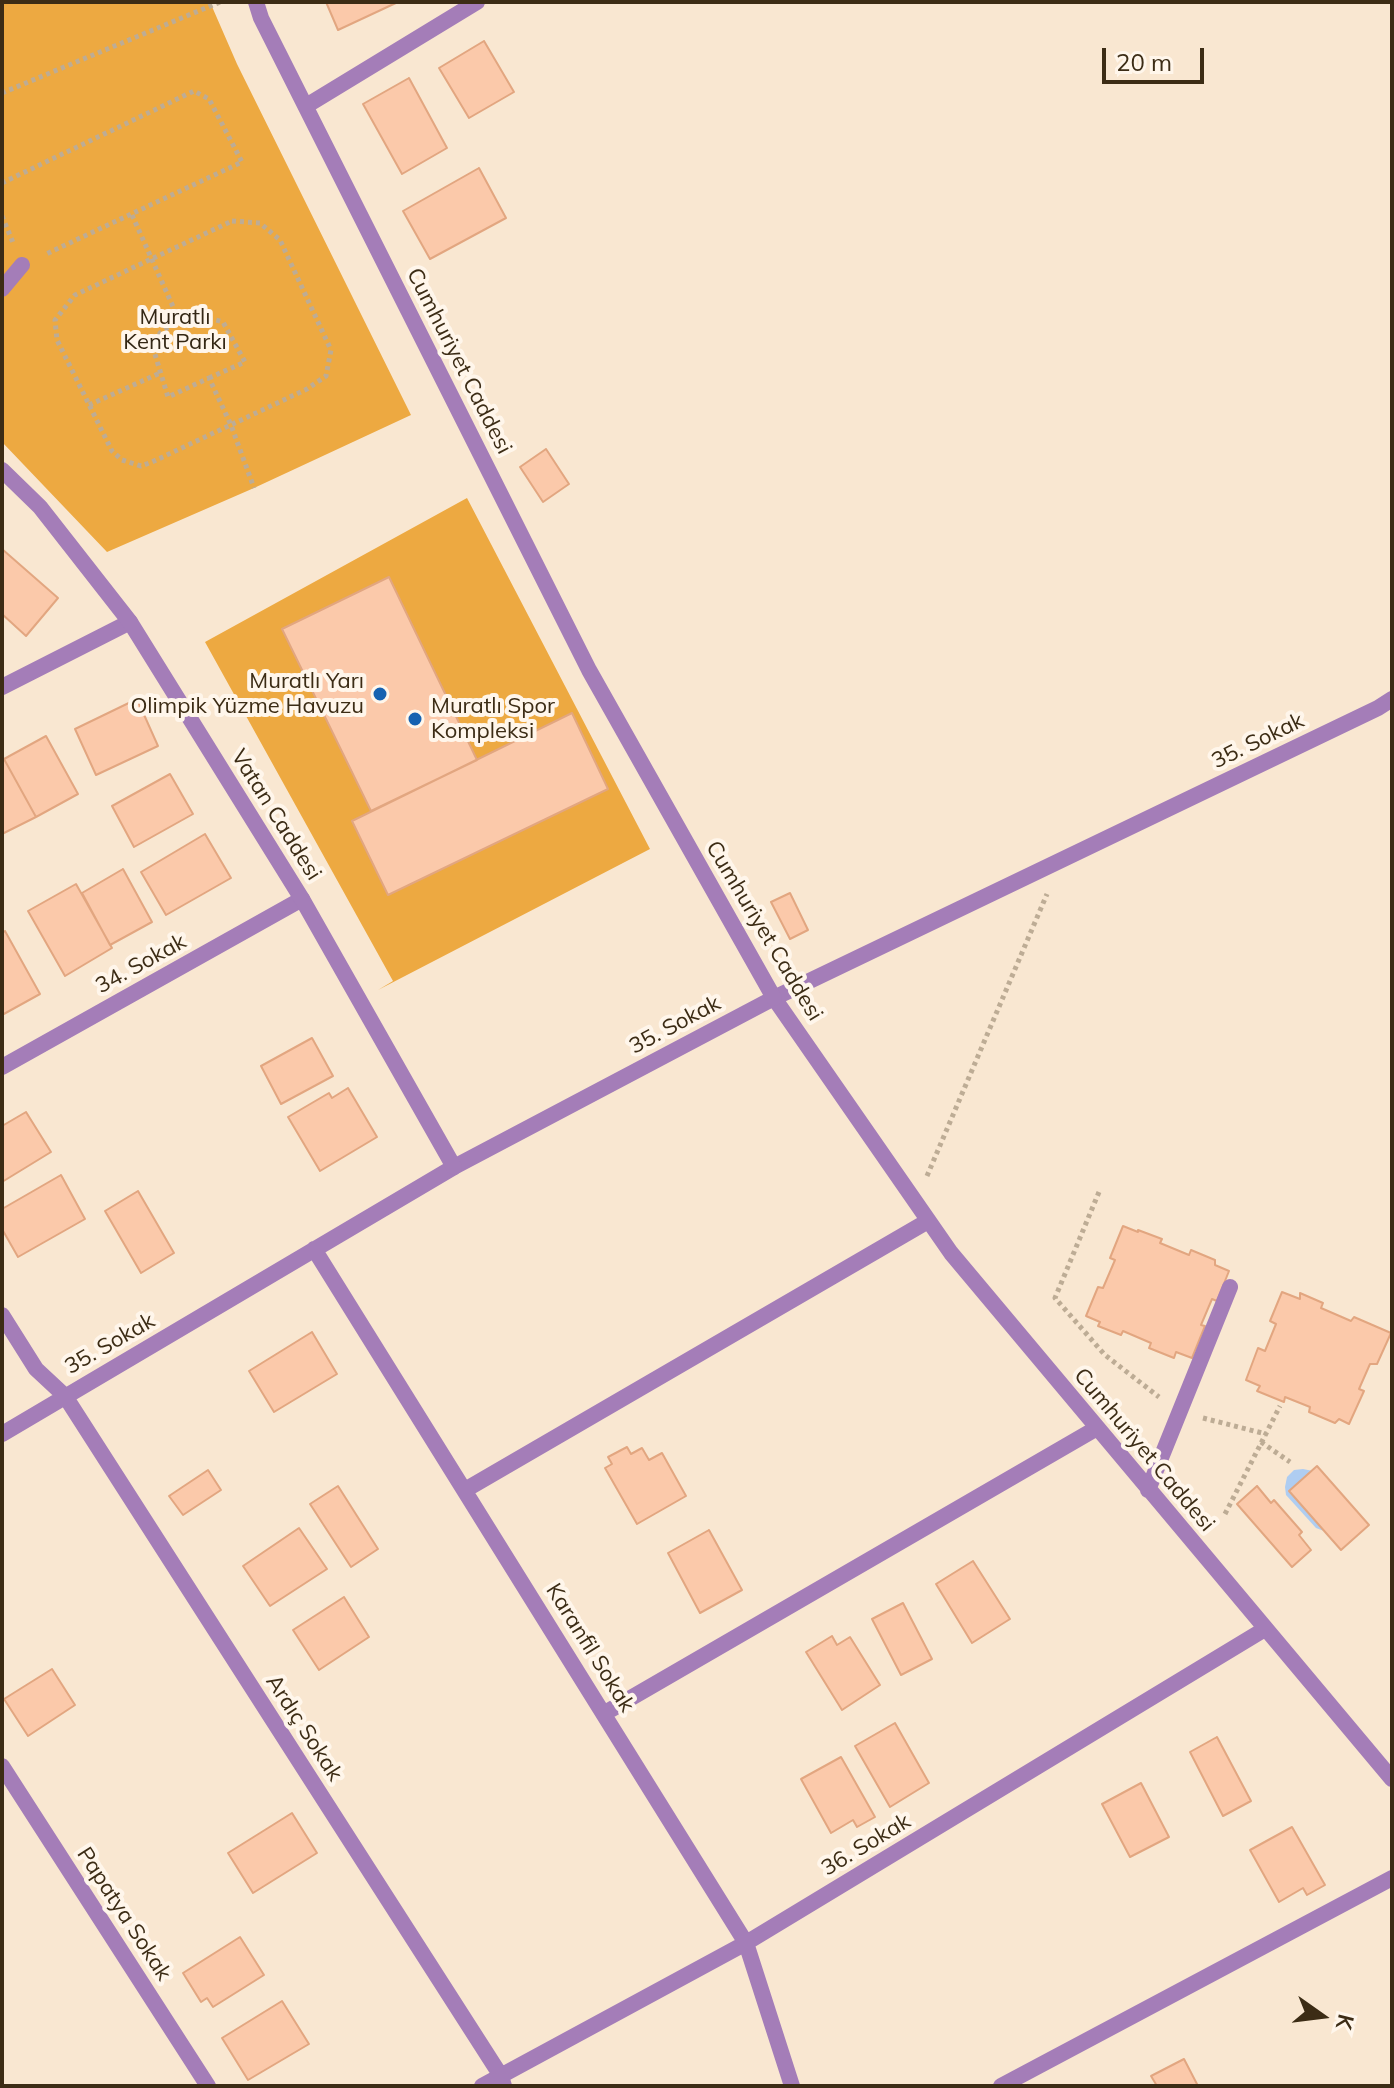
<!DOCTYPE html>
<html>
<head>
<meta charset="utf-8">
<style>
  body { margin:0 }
  #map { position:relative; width:1394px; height:2088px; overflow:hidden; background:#f9e7d1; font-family:Mulish,sans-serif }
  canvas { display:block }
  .frame { position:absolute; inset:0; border:4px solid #3c2c15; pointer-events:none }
  .north { position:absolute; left:1282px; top:1976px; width:80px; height:80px; -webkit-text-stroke:6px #fff6eb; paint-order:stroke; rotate:104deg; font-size:22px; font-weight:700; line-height:32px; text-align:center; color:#3c2c15 }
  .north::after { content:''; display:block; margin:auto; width:28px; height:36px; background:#3c2c15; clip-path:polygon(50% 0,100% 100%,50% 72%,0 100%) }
  .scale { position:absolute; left:1102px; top:48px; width:102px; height:36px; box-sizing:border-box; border:4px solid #3c2c15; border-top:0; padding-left:10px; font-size:24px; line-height:28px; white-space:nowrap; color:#3c2c15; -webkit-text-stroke:6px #fff6eb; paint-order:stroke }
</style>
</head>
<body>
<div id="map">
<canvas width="1394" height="2088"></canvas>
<div class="frame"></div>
<div class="north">K</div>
<div class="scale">20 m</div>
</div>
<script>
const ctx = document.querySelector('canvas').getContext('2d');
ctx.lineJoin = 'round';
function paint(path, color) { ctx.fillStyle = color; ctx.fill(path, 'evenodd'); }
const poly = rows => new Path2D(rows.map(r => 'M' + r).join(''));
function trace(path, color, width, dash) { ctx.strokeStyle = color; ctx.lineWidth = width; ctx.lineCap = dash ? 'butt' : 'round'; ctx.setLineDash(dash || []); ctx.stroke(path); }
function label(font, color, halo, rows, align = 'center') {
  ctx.font = font + ' Mulish,sans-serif'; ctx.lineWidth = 8; ctx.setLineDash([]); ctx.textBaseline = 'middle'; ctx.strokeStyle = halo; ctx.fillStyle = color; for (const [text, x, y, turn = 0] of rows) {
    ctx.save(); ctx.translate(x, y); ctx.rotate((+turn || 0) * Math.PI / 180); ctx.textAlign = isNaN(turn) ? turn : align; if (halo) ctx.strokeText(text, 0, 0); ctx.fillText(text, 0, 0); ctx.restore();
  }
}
paint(poly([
  [2,2,210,2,237,64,411,415,254,488,107,552,2,442],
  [467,498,650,849,378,990,393,981,205,642]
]), '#eda941');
paint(poly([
  [1303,1469,1313,1471,1331,1530,1324,1531,1316,1528,1286,1495,1285,1487,1287,1477,1294,1470]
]), '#afcdf1');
const building = poly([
  [326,2,398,2,338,30,326,2],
  [484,41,514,92,469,118,439,68,484,41],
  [409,78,447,148,402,174,363,104,409,78],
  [479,168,506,218,430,259,403,211,479,168],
  [546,449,569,484,543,502,520,467,546,449],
  [2,549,58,598,26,636,2,614,2,549],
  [389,577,477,760,371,811,282,629,389,577],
  [137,699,158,746,96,775,75,729,137,699],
  [572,713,608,789,388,895,352,821,572,713],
  [46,736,78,794,36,817,4,759,46,736],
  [4,759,36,817,2,834,2,760,4,759],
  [170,774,193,814,134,847,112,806,170,774],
  [205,834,231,878,166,915,141,872,205,834],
  [123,869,152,922,110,945,82,893,123,869],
  [76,884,112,948,65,976,28,911,76,884],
  [790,893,808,930,790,939,771,902,790,893],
  [5,931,40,994,2,1015,2,933,5,931],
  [312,1038,333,1076,281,1104,261,1066,312,1038],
  [348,1088,377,1137,320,1171,288,1117,329,1093,332,1098,348,1088],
  [26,1112,51,1152,2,1182,2,1126,26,1112],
  [61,1175,85,1219,18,1257,2,1229,2,1209,61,1175],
  [138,1191,174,1253,141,1273,105,1211,138,1191],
  [1123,1226,1138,1232,1138,1230,1162,1239,1160,1243,1189,1255,1191,1250,1215,1260,1215,1265,1229,1271,1217,1301,1212,1299,1201,1325,1205,1326,1192,1358,1176,1352,1174,1358,1149,1348,1151,1343,1123,1331,1121,1335,1098,1326,1100,1322,1086,1316,1098,1287,1103,1288,1115,1260,1110,1258,1123,1226],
  [1282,1292,1300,1299,1300,1293,1323,1303,1321,1308,1351,1321,1354,1317,1391,1333,1377,1364,1370,1364,1359,1389,1364,1391,1349,1424,1339,1419,1335,1423,1309,1412,1310,1407,1285,1397,1284,1402,1257,1391,1260,1386,1246,1380,1258,1348,1265,1351,1276,1324,1270,1321,1282,1292],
  [312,1332,337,1374,274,1412,249,1371,312,1332],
  [627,1447,631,1454,642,1448,649,1460,662,1453,686,1496,637,1524,605,1468,612,1464,608,1457,627,1447],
  [1317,1466,1369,1525,1341,1550,1289,1491,1317,1466],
  [208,1470,221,1490,183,1515,169,1496,208,1470],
  [338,1486,378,1549,351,1567,310,1504,338,1486],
  [1257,1486,1271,1503,1274,1500,1302,1532,1299,1535,1311,1550,1292,1567,1237,1504,1257,1486],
  [299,1528,327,1569,270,1606,243,1566,299,1528],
  [709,1530,742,1590,700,1613,668,1553,709,1530],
  [973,1561,1010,1619,972,1643,936,1584,973,1561],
  [344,1597,369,1637,319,1670,293,1630,344,1597],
  [903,1603,932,1659,901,1675,872,1619,903,1603],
  [832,1636,837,1645,850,1637,880,1685,842,1710,806,1652,832,1636],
  [52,1669,75,1705,28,1736,4,1699,52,1669],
  [895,1723,929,1783,890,1807,855,1746,895,1723],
  [1217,1737,1251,1801,1223,1816,1190,1752,1217,1737],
  [841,1757,875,1817,857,1827,853,1820,831,1833,801,1779,841,1757],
  [1141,1783,1169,1837,1130,1857,1102,1804,1141,1783],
  [292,1813,317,1853,253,1893,228,1853,292,1813],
  [1292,1827,1325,1885,1307,1895,1303,1888,1279,1902,1250,1850,1292,1827],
  [240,1937,264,1975,213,2007,207,1998,201,2002,183,1973,240,1937],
  [282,2001,309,2044,248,2080,222,2038,282,2001],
  [1184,2059,1198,2086,1157,2086,1151,2076,1184,2059]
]);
paint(building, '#fbc9aa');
trace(building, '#e2a680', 2);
trace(poly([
  [2,93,220,2],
  [2,183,194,91,209,99,242,162,44,255],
  [132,215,179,320],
  [2,216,14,245],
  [232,221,260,223,280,240,331,350,326,376,307,389,152,462,141,466,122,460,112,451,57,340,55,320,75,295,232,221],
  [209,378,245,362,223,322,198,315,179,320,160,333,154,351,168,397,209,378,231,425,254,488],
  [89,405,160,373],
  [927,1176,1047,894],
  [1099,1192,1055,1298,1105,1355,1159,1397],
  [1203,1418,1266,1434],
  [1261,1442,1290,1462],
  [1225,1514,1280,1406]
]), '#bdac95', 5, [4, 4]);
trace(poly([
  [2,289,22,265]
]), '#a47db8', 16);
trace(poly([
  [306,106,477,2],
  [2,687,130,622],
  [774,998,951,1253,1392,1779],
  [2,1067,302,899],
  [314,1249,746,1943,792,2086],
  [2,1315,36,1369,65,1396,501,2076,504,2086],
  [2,1434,454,1167,774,998,1378,708,1392,699],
  [465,1490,928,1221],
  [1148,1490,1230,1287],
  [605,1713,1097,1428],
  [2,1766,208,2086],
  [482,2086,746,1943,1265,1629],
  [1001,2086,1392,1878]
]), '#a47db8', 16);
trace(poly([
  [256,2,261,18,589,670,774,998],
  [2,470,40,507,130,622,302,899,454,1167]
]), '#a47db8', 16);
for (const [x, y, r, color] of [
  [380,694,8,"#1662b1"],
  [415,719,8,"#1662b1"]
]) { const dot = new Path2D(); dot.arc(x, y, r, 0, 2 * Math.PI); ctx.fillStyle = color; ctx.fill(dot); trace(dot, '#fff6eb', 3); }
label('22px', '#342714', '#fff6eb', [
  ["Muratlı",175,317],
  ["Kent Parkı",175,342]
]);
label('22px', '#3c2c15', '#fff6eb', [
  ["Cumhuriyet Caddesi",459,361,63],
  ["35. Sokak",1258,741,-26],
  ["Vatan Caddesi",276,815,58],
  ["Cumhuriyet Caddesi",764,931,59],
  ["34. Sokak",141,964,-29],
  ["35. Sokak",675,1025,-28],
  ["35. Sokak",110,1344,-30],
  ["Cumhuriyet Caddesi",1144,1450,50],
  ["Karanfil Sokak",590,1648,58],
  ["Ardıç Sokak",304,1728,57],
  ["36. Sokak",866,1845,-31],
  ["Papatya Sokak",124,1914,57]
]);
label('22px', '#3c2c15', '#fff6eb', [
  ["Muratlı Yarı",364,681],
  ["Olimpik Yüzme Havuzu",364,706],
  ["Muratlı Spor",431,706,"left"],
  ["Kompleksi",431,731,"left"]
], 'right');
</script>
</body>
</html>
